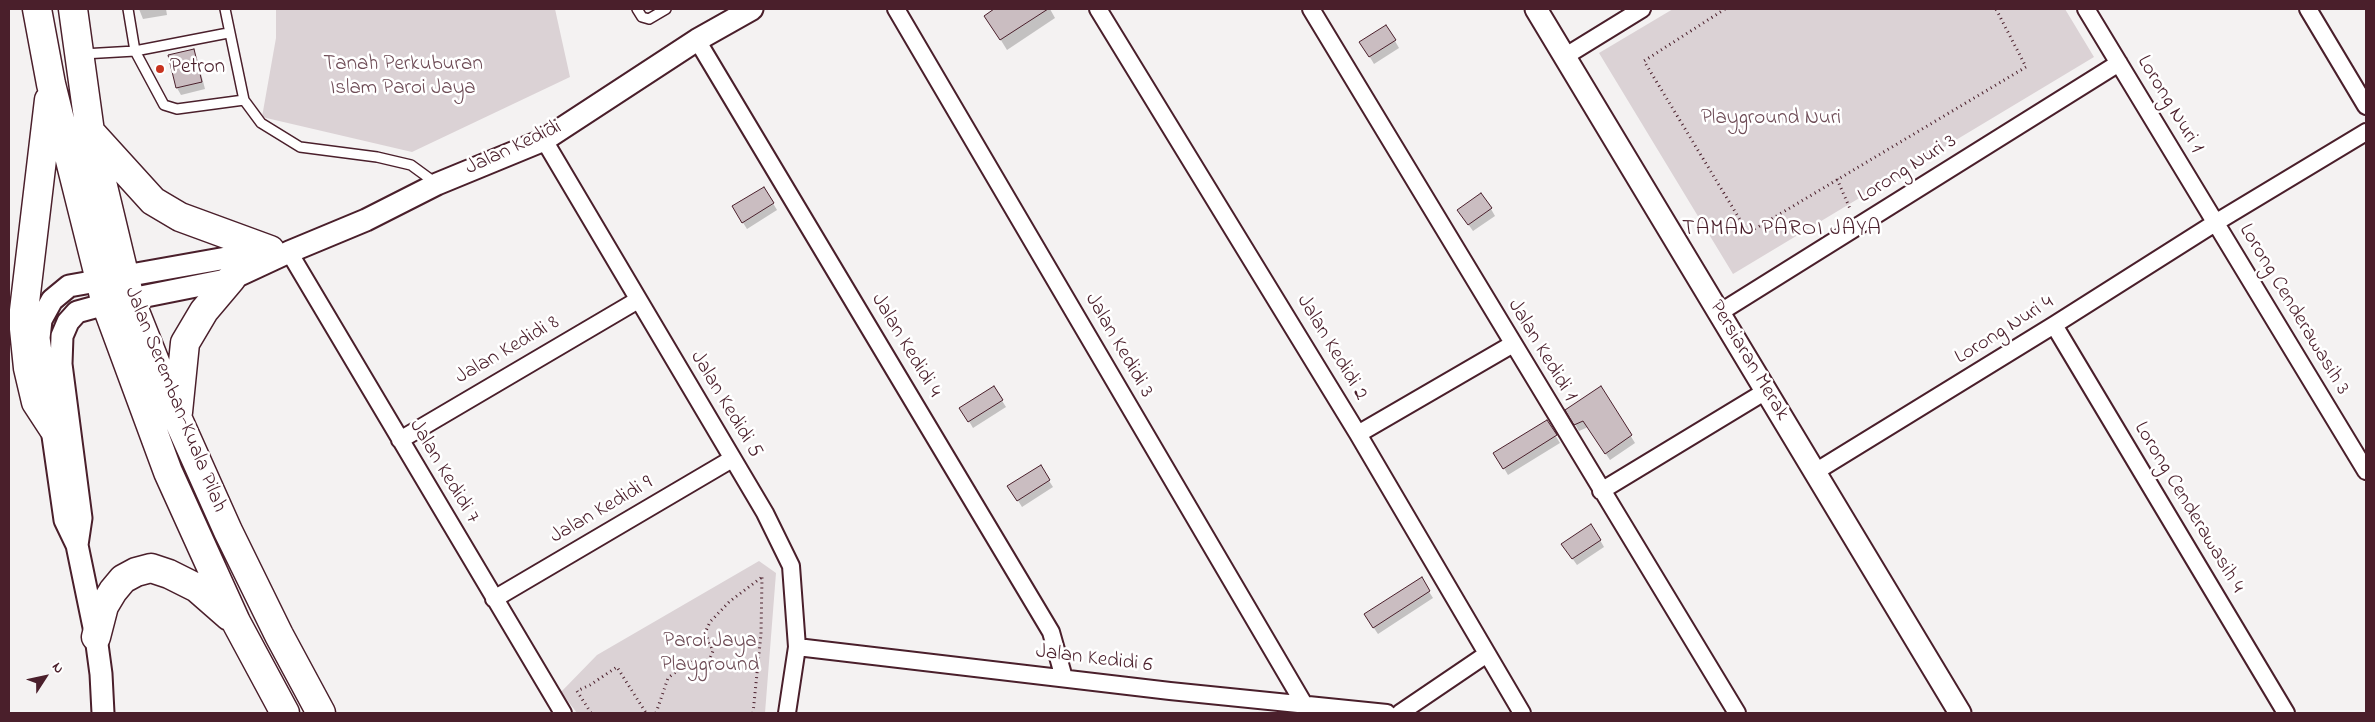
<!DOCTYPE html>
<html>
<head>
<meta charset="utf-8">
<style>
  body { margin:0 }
  #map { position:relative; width:2375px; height:722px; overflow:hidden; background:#f4f2f2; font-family:"Indie Flower",sans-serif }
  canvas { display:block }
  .frame { position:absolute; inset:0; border:10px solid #4a1f2b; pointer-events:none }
  .north { position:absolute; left:20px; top:652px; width:50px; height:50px; -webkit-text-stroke:4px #fff; paint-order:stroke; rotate:55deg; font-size:14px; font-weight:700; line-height:20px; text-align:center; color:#4a1f2b }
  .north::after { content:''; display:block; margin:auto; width:18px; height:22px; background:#4a1f2b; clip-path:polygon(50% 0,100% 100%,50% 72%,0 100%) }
</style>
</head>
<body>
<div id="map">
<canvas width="2375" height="722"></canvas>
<div class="frame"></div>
<div class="north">N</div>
</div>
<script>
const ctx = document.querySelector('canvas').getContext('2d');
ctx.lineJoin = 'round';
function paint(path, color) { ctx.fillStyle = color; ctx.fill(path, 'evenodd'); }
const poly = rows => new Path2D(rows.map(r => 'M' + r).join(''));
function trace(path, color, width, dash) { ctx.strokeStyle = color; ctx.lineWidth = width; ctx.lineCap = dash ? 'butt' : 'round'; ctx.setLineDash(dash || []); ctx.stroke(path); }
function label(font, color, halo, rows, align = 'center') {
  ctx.font = font + ' "Indie Flower",sans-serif'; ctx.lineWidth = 5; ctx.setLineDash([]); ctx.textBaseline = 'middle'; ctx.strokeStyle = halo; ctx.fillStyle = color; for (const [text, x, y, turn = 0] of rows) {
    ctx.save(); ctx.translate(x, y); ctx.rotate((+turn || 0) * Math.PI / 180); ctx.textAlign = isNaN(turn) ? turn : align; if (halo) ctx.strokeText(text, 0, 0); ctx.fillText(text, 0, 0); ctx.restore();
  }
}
paint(poly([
  [276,9,555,9,570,77,412,152,262,117,276,38],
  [1673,9,2065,9,2094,57,1733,274,1599,53],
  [759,561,776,573,765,713,577,713,561,692,597,655]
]), '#dbd2d5');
paint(poly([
  [139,9,166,9,167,15,143,19],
  [997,9,1050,9,1055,18,1007,50,986,16],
  [1395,41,1399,48,1374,64,1365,49],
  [193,51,197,58,205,89,181,95,177,88],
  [764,188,777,210,747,229,733,207],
  [1491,209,1495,216,1473,231,1463,217],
  [994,388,1006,407,973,428,961,408],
  [1601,388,1635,443,1610,460,1588,427,1579,431,1567,410],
  [1547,422,1560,443,1508,475,1495,453],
  [1040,467,1053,487,1022,507,1009,486],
  [1600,540,1604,547,1577,565,1567,551],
  [1421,579,1433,598,1378,634,1369,621]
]), '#0003');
const building = poly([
  [994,9,1048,9,1000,40,984,16,994,9],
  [1386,25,1396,40,1369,57,1359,42,1386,25],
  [194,49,202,82,176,88,168,55,194,49],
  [764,187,774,203,742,223,732,206,764,187],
  [1481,193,1492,208,1468,225,1457,210,1481,193],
  [994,386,1003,400,968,422,959,408,994,386],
  [1601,386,1632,435,1605,454,1583,421,1574,425,1565,410,1601,386],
  [1547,420,1557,435,1503,469,1493,453,1547,420],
  [1041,465,1050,480,1017,501,1007,486,1041,465],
  [1591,524,1601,540,1572,559,1561,544,1591,524],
  [1422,577,1430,591,1373,628,1364,614,1422,577]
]);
paint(building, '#cabdc1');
trace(building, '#4a1f2b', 1);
const service = poly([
  [128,9,135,51,164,105,177,109,244,100],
  [225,9,244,100,261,123,300,147,377,157,411,165,437,184],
  [637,9,642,17,649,19,666,9],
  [83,54,135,51,228,33]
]);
const minor = poly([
  [896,9,1304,704],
  [1098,9,1358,434,1522,713],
  [1311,9,1737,713],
  [2086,9,2366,471],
  [2308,9,2366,106],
  [697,40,1051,632,1064,678],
  [1564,57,1642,9],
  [544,140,765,513,791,566,797,647,787,713],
  [289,252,563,713],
  [1719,313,2119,63],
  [2054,325,2286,713],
  [1358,434,1513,344],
  [400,440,638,300],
  [1815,472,2054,325,2215,223,2366,132],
  [1601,491,1766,391],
  [494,599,732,459],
  [797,647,1170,691,1387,713],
  [1400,713,1487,654]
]);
const tertiary = poly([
  [1536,9,1960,713],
  [77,545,81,518,61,364,62,336,68,322,77,312,106,304,231,279,289,252,366,220,437,184,544,140,697,40,752,9],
  [103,713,101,674,96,637,77,545,65,520,39,338,41,320,52,300,69,286,271,250]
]);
const trunk = poly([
  [37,9,51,84,106,304,168,472,236,622,285,713],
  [73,9,90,132,130,299,177,417,228,531,279,635,321,713],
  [49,100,23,319,28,368,36,402,53,428],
  [93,135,153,201,180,217,270,250],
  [178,412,185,343,204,311,231,279],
  [96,637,104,606,113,591,123,579,136,572,151,568,169,574,197,588,229,616]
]);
trace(service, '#4a1f2b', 12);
trace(minor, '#4a1f2b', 20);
trace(tertiary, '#4a1f2b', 25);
trace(trunk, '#4a1f2b', 31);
trace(poly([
  [1725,9,1644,61,1748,233,2026,67,1996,9],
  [1837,179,1851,211],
  [591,713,577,691,590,685,617,667,646,713],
  [656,713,668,678,694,658,704,673,713,651,705,633,710,622,730,601,762,577],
  [753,713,761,634,762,577]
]), '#4a1f2b', 3, [1, 4]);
trace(service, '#fff', 9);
trace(minor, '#fff', 16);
trace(tertiary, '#fff', 21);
trace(trunk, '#fff', 28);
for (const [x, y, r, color] of [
  [160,69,5,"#c8321e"]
]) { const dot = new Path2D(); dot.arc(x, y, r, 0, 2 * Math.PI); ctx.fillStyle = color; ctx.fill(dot); trace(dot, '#fff', 2); }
label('21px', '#6e4c56', '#fff', [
  ["Tanah Perkuburan",403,66],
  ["Islam Paroi Jaya",403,90],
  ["Playground Nuri",1771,120],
  ["Paroi Jaya",710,643],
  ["Playground",710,667]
]);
label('21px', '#4a1f2b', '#fff', [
  ["Petron",170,69]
], 'left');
label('21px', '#4a1f2b', '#fff', [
  ["Lorong Nuri 1",2169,105,59],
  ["Jalan Kedidi",514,149,-25],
  ["Lorong Nuri 3",1908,170,-32],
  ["Lorong Cenderawasih 3",2293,310,59],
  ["Lorong Nuri 4",2005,331,-32],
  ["Jalan Kedidi 4",905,346,59],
  ["Jalan Kedidi 3",1118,346,60],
  ["Jalan Kedidi 2",1331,348,59],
  ["Jalan Kedidi 8",508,351,-30],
  ["Jalan Kedidi 1",1541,351,59],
  ["Persiaran Merak",1748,361,59],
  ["Jalan Seremban-Kuala Pilah",174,400,68],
  ["Jalan Kedidi 5",725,405,59],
  ["Jalan Kedidi 7",443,472,59],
  ["Lorong Cenderawasih 4",2188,508,59],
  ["Jalan Kedidi 9",602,511,-30],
  ["Jalan Kedidi 6",1094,660,7]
]);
ctx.letterSpacing = '1px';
label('22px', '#4a1f2b', '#fff', [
  ["TAMAN PAROI JAYA",1782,230]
]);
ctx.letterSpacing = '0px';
</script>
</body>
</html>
